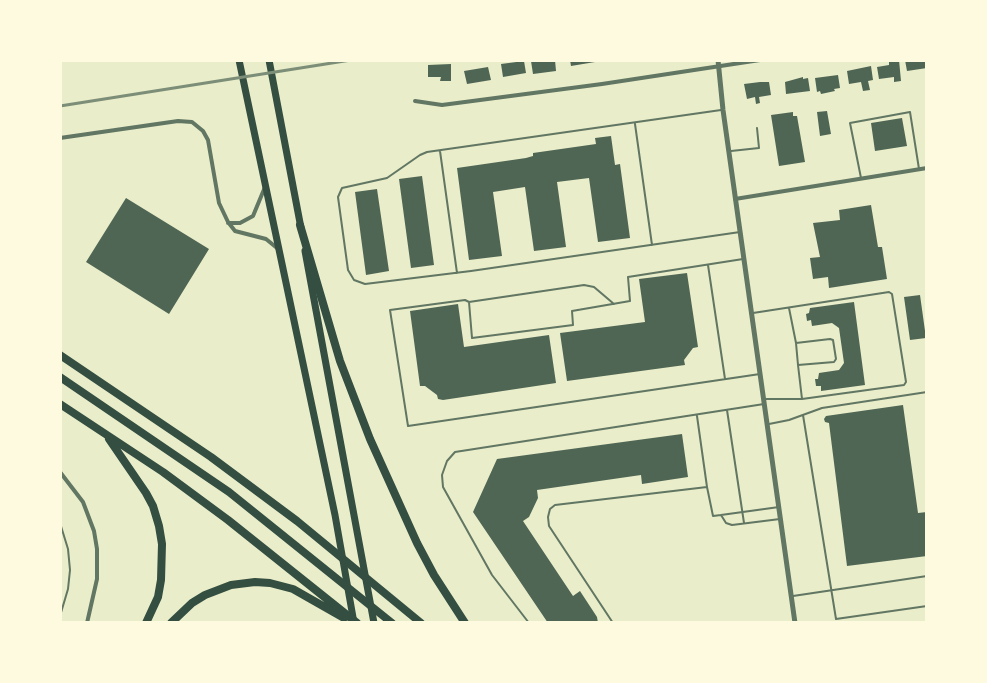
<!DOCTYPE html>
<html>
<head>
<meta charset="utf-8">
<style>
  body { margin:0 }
  #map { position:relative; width:987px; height:683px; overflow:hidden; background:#e9edc9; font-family:"Sofia Sans Condensed",sans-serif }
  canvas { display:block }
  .frame { position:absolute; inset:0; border:62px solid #fefae0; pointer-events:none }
</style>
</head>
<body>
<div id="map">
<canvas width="987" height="683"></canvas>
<div class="frame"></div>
</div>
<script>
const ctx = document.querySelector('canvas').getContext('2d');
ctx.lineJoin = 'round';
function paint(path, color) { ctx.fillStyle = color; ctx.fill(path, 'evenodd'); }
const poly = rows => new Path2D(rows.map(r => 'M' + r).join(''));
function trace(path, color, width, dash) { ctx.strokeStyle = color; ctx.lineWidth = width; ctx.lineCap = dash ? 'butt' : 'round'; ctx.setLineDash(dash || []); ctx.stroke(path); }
paint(poly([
  [539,60,555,60,556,71,533,74,531,61],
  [570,60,594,60,595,62,571,66],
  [899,60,901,81,894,82,894,77,879,79,877,67,889,65,889,61],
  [905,60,927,60,927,68,907,71],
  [524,61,526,73,503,77,501,64],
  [451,64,451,81,440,81,441,77,428,77,428,65],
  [871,66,873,80,868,81,870,90,863,91,861,82,849,84,847,71],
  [488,67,491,80,467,84,464,71],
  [838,75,840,88,834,89,835,91,821,94,820,91,817,92,815,78],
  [803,77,803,79,808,78,810,91,786,94,785,82],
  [760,82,769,82,771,95,759,97,760,103,756,104,755,97,747,99,744,84],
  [827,111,831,134,820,136,817,112],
  [793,112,793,116,797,116,805,162,779,166,771,115],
  [902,118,907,146,875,151,871,123],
  [611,136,615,165,620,164,630,238,598,242,589,178,557,182,566,247,534,251,525,187,493,192,502,256,469,260,457,168,526,158,533,156,533,153,596,144,595,138],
  [422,176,434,265,411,268,399,179],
  [377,189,389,271,366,275,355,192],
  [126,198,209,249,169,314,86,262],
  [871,205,878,247,882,247,887,279,829,288,828,277,813,279,810,258,820,257,813,223,840,220,839,210],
  [687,273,698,347,693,348,684,360,685,365,567,381,560,333,645,322,639,279],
  [920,295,926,338,910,340,904,297],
  [854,302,865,385,821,391,821,386,816,386,815,379,818,379,819,373,839,370,844,363,839,328,832,323,812,326,811,320,807,321,806,314,809,313,810,308],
  [458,304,464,347,549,335,556,383,443,400,438,399,437,395,425,386,420,386,410,311],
  [903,405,918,513,927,512,927,556,847,566,829,423,825,422,824,419,826,416],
  [682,434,688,477,642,484,641,475,537,490,538,498,529,517,523,521,573,596,580,591,597,617,598,623,548,623,473,512,497,459]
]), '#4f6655');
trace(poly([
  [721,110,427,152,420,155,387,178,342,188,338,197,348,270,354,280,365,284,471,271,740,232],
  [635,124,652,245],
  [440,151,457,273],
  [731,151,759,148,757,128],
  [861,178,850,123,910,112,919,169],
  [743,259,628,277,630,301,572,311,573,325,472,338,469,302,465,300,390,310,408,426,760,374],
  [708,265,725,379],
  [469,302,584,285,594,287,614,304],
  [789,308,796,343],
  [753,313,889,292,892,294,906,382,904,385,802,399,763,399],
  [798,365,834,362,836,359,833,340,830,339,796,343,798,365,802,399],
  [727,410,744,523],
  [803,415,836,619,927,606],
  [697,416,707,487],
  [769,424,789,420,822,408,927,392],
  [779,507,721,515,726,523,732,525,780,519],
  [60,523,68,549,70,570,68,589,60,616],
  [793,596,927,576],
  [529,623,492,575,443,487,442,475,447,461,455,452,764,404],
  [613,623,549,526,548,517,550,509,555,505,707,487,713,516,721,515]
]), '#617663', 2);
trace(poly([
  [415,101,442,105,602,84,760,60],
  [60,138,178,121,192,122,203,131,208,140,219,203,228,222,235,231,266,239,277,248],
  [735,199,927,168],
  [228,223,240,223,253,216,265,187],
  [60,472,83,502,94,531,97,549,97,579,87,623]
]), '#617663', 4);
trace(poly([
  [718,60,723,110,795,623]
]), '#617663', 5);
trace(poly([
  [239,60,335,515,354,623],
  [269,60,301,228],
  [305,251,374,623]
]), '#344e41', 7);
trace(poly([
  [300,225,340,361,370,439,417,543,434,575,465,623],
  [60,355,211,457,297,521,421,623],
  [60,377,229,492,392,623],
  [60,404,163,472,228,520,357,623],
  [109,439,146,493,153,506,159,526,162,544,161,580,158,597,146,623],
  [171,623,192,603,205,595,231,585,255,582,270,583,293,589,344,618]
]), '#344e41', 8);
trace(poly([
  [60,106,351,60]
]), '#7c8e77', 3);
</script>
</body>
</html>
